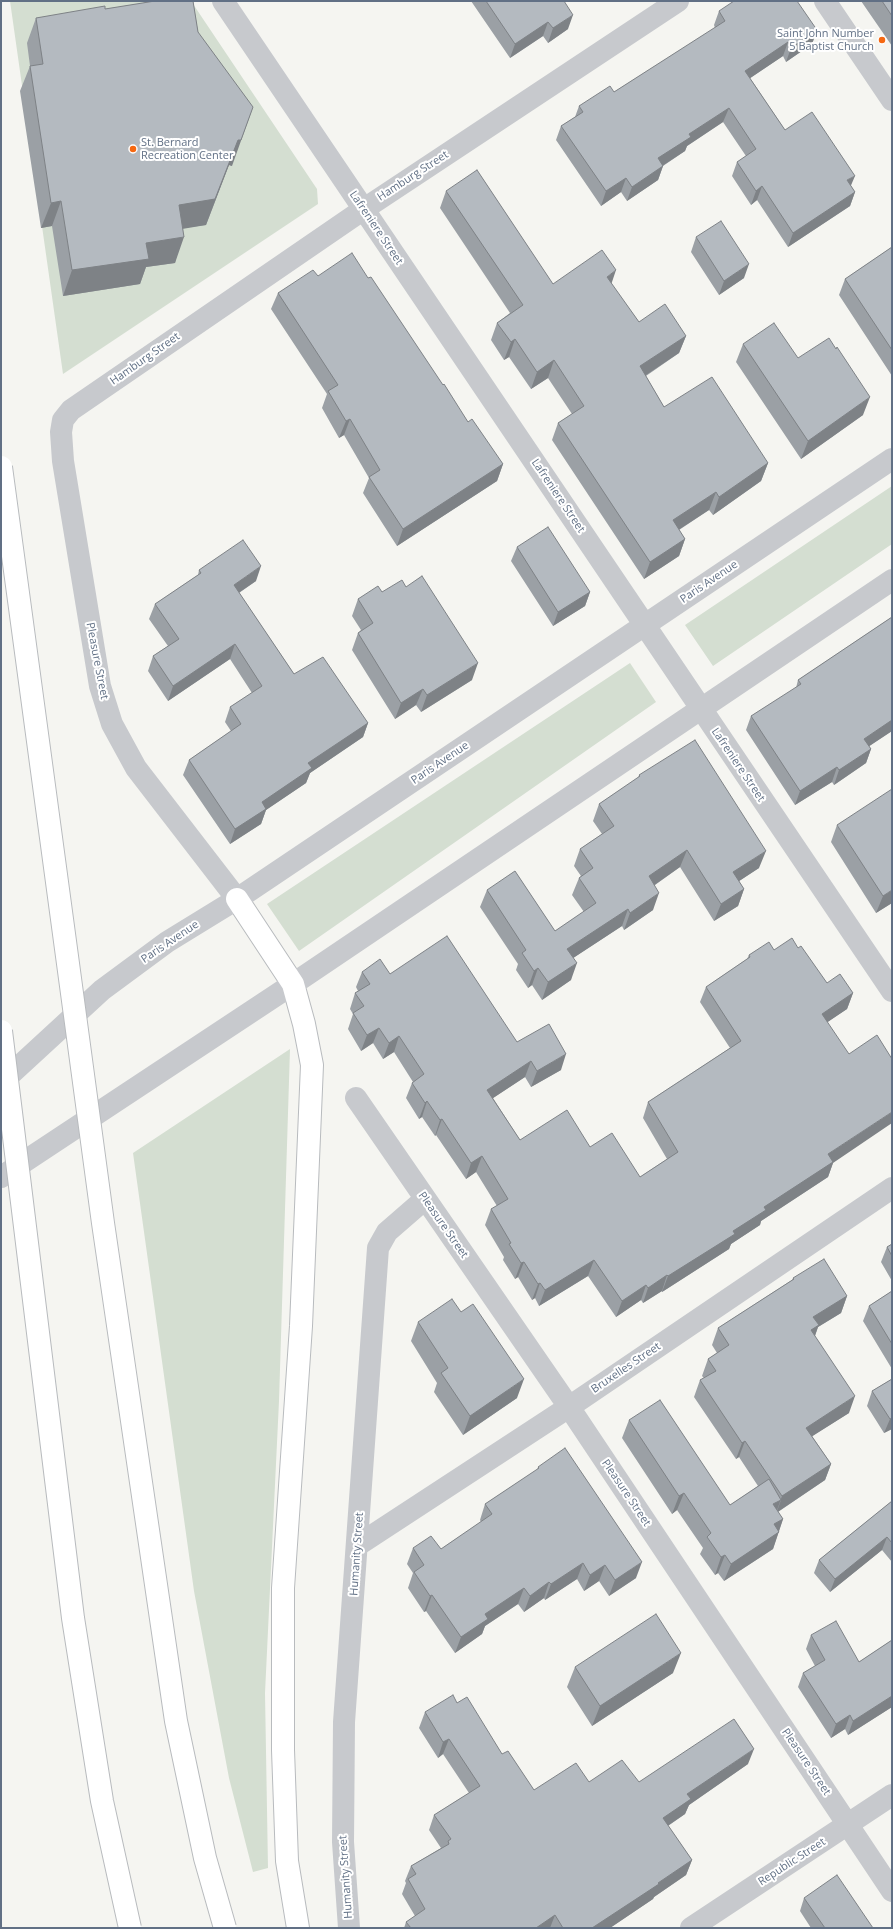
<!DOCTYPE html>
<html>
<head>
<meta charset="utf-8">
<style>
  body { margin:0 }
  #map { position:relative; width:893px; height:1929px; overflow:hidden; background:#f5f5f1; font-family:"Open Sans",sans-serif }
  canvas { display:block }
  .frame { position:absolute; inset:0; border:2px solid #617085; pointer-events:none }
</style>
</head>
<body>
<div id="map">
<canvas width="893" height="1929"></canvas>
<div class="frame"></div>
</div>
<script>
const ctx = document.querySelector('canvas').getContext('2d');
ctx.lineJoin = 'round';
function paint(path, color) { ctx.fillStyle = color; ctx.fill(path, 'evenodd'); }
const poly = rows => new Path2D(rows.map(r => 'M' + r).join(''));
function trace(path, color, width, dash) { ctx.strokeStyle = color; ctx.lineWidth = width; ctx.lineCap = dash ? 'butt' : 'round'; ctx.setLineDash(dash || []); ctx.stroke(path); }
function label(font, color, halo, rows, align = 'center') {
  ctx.font = font + ' "Open Sans",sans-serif'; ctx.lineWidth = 4; ctx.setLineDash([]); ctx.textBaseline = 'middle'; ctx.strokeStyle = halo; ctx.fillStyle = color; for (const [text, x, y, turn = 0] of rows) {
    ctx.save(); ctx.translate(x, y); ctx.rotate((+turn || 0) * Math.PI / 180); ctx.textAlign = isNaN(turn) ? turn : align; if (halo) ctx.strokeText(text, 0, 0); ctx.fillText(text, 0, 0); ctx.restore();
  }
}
paint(poly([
  [10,1,191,1,317,189,318,204,63,374],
  [892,486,892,544,713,666,685,625],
  [630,663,656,702,299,951,267,904],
  [290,1049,279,1401,265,1693,268,1868,253,1872,229,1778,194,1591,133,1153]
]), '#d4ded1');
const highway = poly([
  [237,899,293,984,304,1024,312,1065,301,1326,283,1588,283,1750,287,1861,298,1928]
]);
trace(highway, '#b8bbbe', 24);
trace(poly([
  [223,1,892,991],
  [825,1,892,100],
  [237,899,136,768,112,724,100,686,63,461,61,432,63,420,71,410,364,209,678,1],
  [1,1083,102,990,167,942,237,899,892,459],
  [356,1098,569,1407,892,1891],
  [1,1177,293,984,892,580],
  [358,1545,569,1407,892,1188],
  [349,1928,343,1842,344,1722,378,1248,387,1232,425,1199],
  [691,1928,892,1795]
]), '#c7c9cd', 22);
trace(highway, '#fff', 22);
const highwayBridge = poly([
  [1,467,103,1223,176,1721,205,1858,225,1928],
  [1,1031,73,1618,102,1801,130,1928]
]);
trace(highwayBridge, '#b8bbbe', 24, []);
trace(highwayBridge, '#fff', 22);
paint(poly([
  [143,1,193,1,198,32,232,166,229,165,206,225,183,228,175,263,146,267,140,284,63,296,52,226,41,228,20,91,30,66,27,43,36,18,105,9,144,3],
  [471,1,564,1,568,29,548,43,543,36,510,58],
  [861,1,892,1,892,46],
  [719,11,817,30,812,44,786,62,783,56,750,78,785,130,851,186,855,192,850,206,788,247,757,200,751,205,732,176,737,162,746,156,723,122,687,146,685,151,663,166,658,180,627,201,621,192,601,206,556,140,561,126,575,117,579,106,614,92,715,28,714,25],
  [446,191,553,284,611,284,639,322,686,336,679,353,646,376,664,407,768,463,761,481,713,515,709,510,679,530,685,539,679,556,644,579,552,440,558,423,572,414,548,378,531,389,509,357,504,360,491,340,497,323,510,313,440,208],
  [696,237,744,278,719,295,691,252],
  [892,247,892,376,839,295,845,279],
  [318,276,368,278,468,422,503,464,497,481,397,546,363,493,369,478,344,435,339,438,322,408,327,394,271,309,278,293],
  [743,344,798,358,836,349,863,415,801,459,736,362],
  [517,547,590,592,585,606,553,626,511,561],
  [199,570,256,581,239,593,294,674,368,723,363,737,310,773,306,783,266,810,261,824,230,844,183,775,189,760,231,731,225,722,230,707,252,693,230,659,168,701,148,671,153,656,168,646,149,619,155,604,198,575],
  [382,592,472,680,421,712,416,705,395,719,352,650,358,633,361,630,352,616,358,599],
  [892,617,892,731,869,746,871,749,866,763,834,785,832,782,795,805,746,730,751,716,796,688,798,680],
  [639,775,759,868,739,881,744,889,738,906,714,921,680,867,655,885,653,910,624,930,622,926,573,958,571,980,542,1000,532,985,528,988,516,970,518,964,480,907,487,890,555,931,584,912,572,895,579,878,581,876,574,866,580,849,602,834,593,821,599,804,638,778],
  [837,825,892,903,876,913,831,842],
  [798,948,827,983,853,993,847,1009,827,1022,833,1163,828,1177,761,1221,760,1225,731,1244,729,1249,662,1292,662,1291,643,1303,641,1300,616,1317,588,1276,539,1306,535,1298,532,1300,518,1277,515,1279,503,1260,504,1257,485,1225,491,1209,497,1206,476,1172,466,1179,436,1135,435,1136,422,1117,419,1119,406,1098,412,1083,413,1082,394,1052,383,1059,373,1043,361,1051,348,1029,353,1014,350,1009,355,993,358,991,356,987,362,972,390,974,517,1042,561,1070,531,1087,525,1077,493,1098,520,1140,590,1147,640,1177,667,1159,643,1118,648,1102,730,1048,700,1002,706,987,747,959,749,955,774,950],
  [892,1244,892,1281,881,1262,887,1247],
  [793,1278,847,1296,841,1313,818,1327,815,1336,849,1413,812,1436,831,1464,825,1480,778,1512,783,1519,773,1549,724,1581,718,1573,715,1575,700,1554,703,1548,677,1510,672,1514,622,1438,629,1420,730,1505,758,1486,739,1457,736,1459,694,1397,700,1380,704,1378,702,1376,708,1359,717,1353,712,1345,718,1328,792,1280],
  [892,1291,892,1369,863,1321,869,1306],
  [418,1322,517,1398,463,1435,434,1392,437,1383,411,1341],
  [892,1379,892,1429,884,1433,867,1406,872,1391],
  [538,1467,636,1578,609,1596,599,1581,584,1591,577,1579,545,1600,544,1598,524,1612,518,1604,485,1626,482,1634,455,1653,426,1611,424,1612,408,1588,413,1573,407,1564,413,1548,441,1549,481,1522,480,1520,485,1504,537,1470],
  [892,1501,892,1562,882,1550,830,1592,814,1573,819,1560],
  [811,1635,859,1662,892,1640,892,1707,848,1735,845,1729,831,1738,798,1687,803,1673,815,1666,806,1649],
  [575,1667,673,1673,592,1726,567,1687],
  [457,1703,534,1790,589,1782,639,1782,748,1764,689,1805,685,1814,668,1826,692,1860,686,1875,654,1897,653,1899,610,1928,404,1928,406,1922,415,1916,402,1894,406,1883,405,1881,411,1866,441,1848,429,1830,434,1815,469,1793,443,1754,438,1758,419,1728,425,1712],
  [804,1898,873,1928,811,1928,800,1911]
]), '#9ba0a5');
paint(poly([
  [573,15,568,29,548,43,553,28],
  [548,22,543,36,510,58,515,44],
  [817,30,812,44,786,62,791,48],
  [788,42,783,56,740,85,745,71],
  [253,107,232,166,229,165,206,225,170,231,179,205,238,140],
  [729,108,723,122,687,146,685,151,653,172,658,158,689,134],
  [663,166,658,180,627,201,632,187],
  [855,176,849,190,847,180],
  [626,178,621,192,601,206,606,191],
  [762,186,757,200,751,205,756,191],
  [855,192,850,206,788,247,793,233],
  [61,201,52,226,41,228,51,203],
  [184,237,175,263,146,267,140,284,63,296,72,270,146,243],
  [749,264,744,278,719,295,724,281],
  [616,270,610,288,607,277],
  [686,336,679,353,634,383,640,366],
  [515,339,509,357,504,360,511,342],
  [554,360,548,378,531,389,537,372],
  [870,397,863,415,801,459,808,441],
  [350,419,344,435,339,438,346,421],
  [768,463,761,481,713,515,719,497],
  [503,464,497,481,397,546,403,529],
  [716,492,709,510,666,538,673,520],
  [685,539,679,556,644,579,650,562],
  [261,566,256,581,228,600,234,585],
  [590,592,585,606,553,626,558,612],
  [235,644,230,659,168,701,173,686],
  [478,663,472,680,421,712,427,695],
  [423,689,416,705,395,719,401,703],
  [892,720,892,731,859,753,864,739],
  [368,723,363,737,310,773,306,783,266,810,261,824,230,844,235,829,262,802,308,763],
  [871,749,866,763,834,785,839,770],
  [837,767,832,782,795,805,800,791],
  [687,850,680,867,643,893,649,876],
  [766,851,759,868,727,889,733,872],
  [744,889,738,906,714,921,721,904],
  [892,890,892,903,876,913,883,896],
  [659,893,653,910,624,930,630,913],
  [628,909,622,926,561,966,567,949],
  [577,963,571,980,542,1000,548,982],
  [538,968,532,985,528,988,534,971],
  [853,993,847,1009,816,1030,822,1014],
  [379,1028,373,1043,361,1051,367,1035],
  [399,1036,394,1052,383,1059,389,1043],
  [566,1054,561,1070,531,1087,537,1071],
  [531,1061,525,1077,481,1106,487,1090],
  [427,1101,422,1117,419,1119,425,1103],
  [892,1112,892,1123,833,1163,828,1177,761,1221,760,1225,731,1244,729,1249,662,1292,668,1276,733,1231,764,1207,828,1154],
  [442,1119,436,1135,435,1136,440,1120],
  [482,1156,476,1172,466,1179,471,1163],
  [594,1260,588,1276,539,1306,545,1290],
  [524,1262,518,1277,515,1279,521,1263],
  [667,1275,662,1291,643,1303,648,1288],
  [540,1283,535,1298,532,1300,538,1284],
  [646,1285,641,1300,616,1317,622,1301],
  [847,1296,841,1313,818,1327,813,1341,805,1347,813,1317],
  [524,1379,517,1398,463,1435,470,1416],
  [855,1396,849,1413,800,1444,806,1428],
  [892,1418,892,1429,884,1433,890,1419],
  [745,1441,739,1457,736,1459,742,1443],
  [831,1464,825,1480,776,1513,782,1496],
  [684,1493,677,1510,672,1514,679,1496],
  [781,1500,775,1517,773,1504],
  [783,1519,773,1549,724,1581,731,1564,774,1524],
  [887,1537,882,1550,830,1592,835,1579],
  [725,1555,718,1573,715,1575,721,1557],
  [642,1562,636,1578,609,1596,615,1580],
  [583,1563,577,1579,545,1600,551,1584],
  [605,1565,599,1581,584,1591,590,1575],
  [549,1582,544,1598,524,1612,530,1596],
  [524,1588,518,1604,485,1626,482,1634,455,1653,461,1637,485,1614],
  [432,1595,426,1611,424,1612,430,1596],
  [681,1653,673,1673,592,1726,600,1706],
  [892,1696,892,1707,848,1735,853,1721],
  [850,1715,845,1729,831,1738,836,1724],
  [449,1739,443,1754,438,1758,443,1742],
  [754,1749,748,1764,689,1805,685,1814,657,1833,663,1818,687,1794],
  [692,1860,686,1875,654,1897,653,1899,610,1928,592,1928],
  [555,1915,550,1928,536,1928]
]), '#7e8286');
const building = poly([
  [155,1,193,1,198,32,253,107,241,140,238,140,215,199,179,205,184,237,146,243,149,259,72,270,61,201,51,203,30,66,43,64,36,18,105,6,105,9,155,1],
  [486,1,564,1,573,15,553,28,548,22,515,44,486,1],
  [734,1,797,1,817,30,791,48,788,42,745,71,785,130,812,112,855,176,847,180,855,192,793,233,762,186,756,191,737,162,756,149,729,108,689,134,691,137,658,158,663,166,632,187,626,178,606,191,561,126,583,112,579,106,610,86,614,92,725,21,719,11,734,1],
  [882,1,892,1,892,16,882,1],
  [477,170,553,284,602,250,616,270,607,277,639,322,665,304,686,336,640,366,664,407,712,377,768,463,719,497,716,492,673,520,685,539,650,562,558,423,584,406,554,360,537,372,515,339,511,342,497,323,523,305,446,191,477,170],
  [721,221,749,264,724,281,696,237,721,221],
  [892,247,892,350,845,279,892,247],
  [352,253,368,278,371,277,443,385,444,384,468,422,472,419,503,464,403,529,369,477,380,470,350,419,346,421,328,391,338,385,278,293,313,270,318,276,352,253],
  [774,323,798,358,829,338,836,349,837,347,870,397,808,441,743,344,774,323],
  [548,527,590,592,558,612,517,547,548,527],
  [243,540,261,566,234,585,294,674,323,657,368,723,308,763,312,768,262,802,266,809,235,829,189,760,241,724,230,707,262,686,235,644,173,686,153,656,179,639,155,604,201,573,199,570,243,540],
  [422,576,478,663,427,695,423,689,401,703,358,633,373,623,358,599,378,586,382,592,402,580,406,587,422,576],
  [892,617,892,720,864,739,871,749,839,770,837,767,800,791,751,716,801,684,798,680,892,617],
  [695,740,766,851,733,872,744,889,721,904,687,850,649,876,659,893,630,913,628,909,567,949,577,963,548,982,538,968,534,971,522,953,526,950,487,890,515,871,555,931,596,903,579,878,593,868,580,849,614,826,599,804,640,776,639,775,695,740],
  [892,789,892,890,883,896,837,825,892,789],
  [447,936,517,1042,549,1024,566,1054,537,1071,531,1061,487,1090,520,1140,567,1110,590,1147,612,1133,640,1177,678,1152,648,1102,741,1041,706,987,750,957,749,955,769,942,774,950,792,938,798,948,801,946,827,983,840,974,853,993,822,1014,849,1054,877,1035,892,1059,892,1112,828,1154,833,1162,764,1207,766,1210,733,1231,735,1234,668,1276,667,1275,648,1288,646,1285,622,1301,594,1260,545,1290,540,1283,538,1284,524,1262,521,1263,509,1244,511,1243,491,1209,508,1199,482,1156,471,1163,442,1119,440,1120,427,1101,425,1103,412,1083,424,1074,399,1036,389,1043,379,1028,367,1035,353,1013,364,1006,355,993,370,984,362,972,380,959,390,974,447,936],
  [892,1244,892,1256,887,1247,892,1244],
  [824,1259,847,1296,813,1317,819,1325,811,1330,855,1396,806,1428,831,1464,782,1496,745,1441,742,1443,700,1380,716,1371,708,1359,729,1345,718,1328,794,1279,793,1278,824,1259],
  [892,1291,892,1344,869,1306,892,1291],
  [452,1299,461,1312,473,1304,524,1379,470,1416,441,1373,448,1368,418,1322,452,1299],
  [892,1379,892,1418,890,1419,872,1391,892,1379],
  [660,1400,730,1505,769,1479,781,1500,773,1504,783,1519,774,1524,779,1532,731,1564,725,1555,721,1557,707,1537,711,1533,684,1493,679,1496,629,1420,660,1400],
  [565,1448,642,1562,615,1580,605,1565,590,1575,583,1563,551,1584,549,1582,530,1596,524,1588,485,1614,488,1619,461,1637,432,1595,430,1596,414,1572,424,1565,413,1548,431,1536,441,1549,492,1514,485,1504,539,1468,538,1467,565,1448],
  [892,1501,892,1543,887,1537,835,1579,819,1560,892,1501],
  [656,1614,681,1653,600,1706,575,1667,656,1614],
  [836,1621,859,1662,892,1640,892,1696,853,1721,850,1715,836,1724,803,1673,825,1660,811,1635,836,1621],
  [453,1695,457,1703,467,1697,502,1754,508,1751,534,1790,576,1763,589,1782,622,1760,639,1782,734,1719,754,1749,687,1794,691,1799,663,1818,692,1860,658,1883,659,1884,592,1928,563,1928,555,1915,536,1928,411,1928,406,1922,425,1909,408,1879,416,1874,411,1866,449,1844,448,1841,451,1839,434,1815,480,1786,449,1739,443,1742,425,1712,453,1695],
  [837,1875,873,1928,825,1928,804,1898,837,1875]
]);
paint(building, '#b4bac0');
trace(building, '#7e8286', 1);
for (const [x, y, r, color] of [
  [882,40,4,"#f66811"],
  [133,149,4,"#f66811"]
]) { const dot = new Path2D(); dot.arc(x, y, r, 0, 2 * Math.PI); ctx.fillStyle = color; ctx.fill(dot); trace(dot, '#fff', 1.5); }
label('11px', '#617085', '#fff', [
  ["Saint John Number",874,34],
  ["5 Baptist Church",874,47],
  ["St. Bernard",141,143,"left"],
  ["Recreation Center",141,156,"left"]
], 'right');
label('11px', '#617085', '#fff', [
  ["Hamburg Street",413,176,-33],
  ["Lafreniere Street",376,228,56],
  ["Hamburg Street",145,359,-35],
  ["Lafreniere Street",558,496,56],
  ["Paris Avenue",709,582,-34],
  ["Pleasure Street",97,661,79],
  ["Paris Avenue",440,763,-34],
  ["Lafreniere Street",738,765,56],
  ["Paris Avenue",170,942,-34],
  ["Pleasure Street",443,1225,55],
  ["Bruxelles Street",626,1368,-34],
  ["Pleasure Street",626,1493,56],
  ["Humanity Street",357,1554,-86],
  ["Pleasure Street",806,1762,56],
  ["Republic Street",792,1862,-33],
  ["Humanity Street",346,1877,-94]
]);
</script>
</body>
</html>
